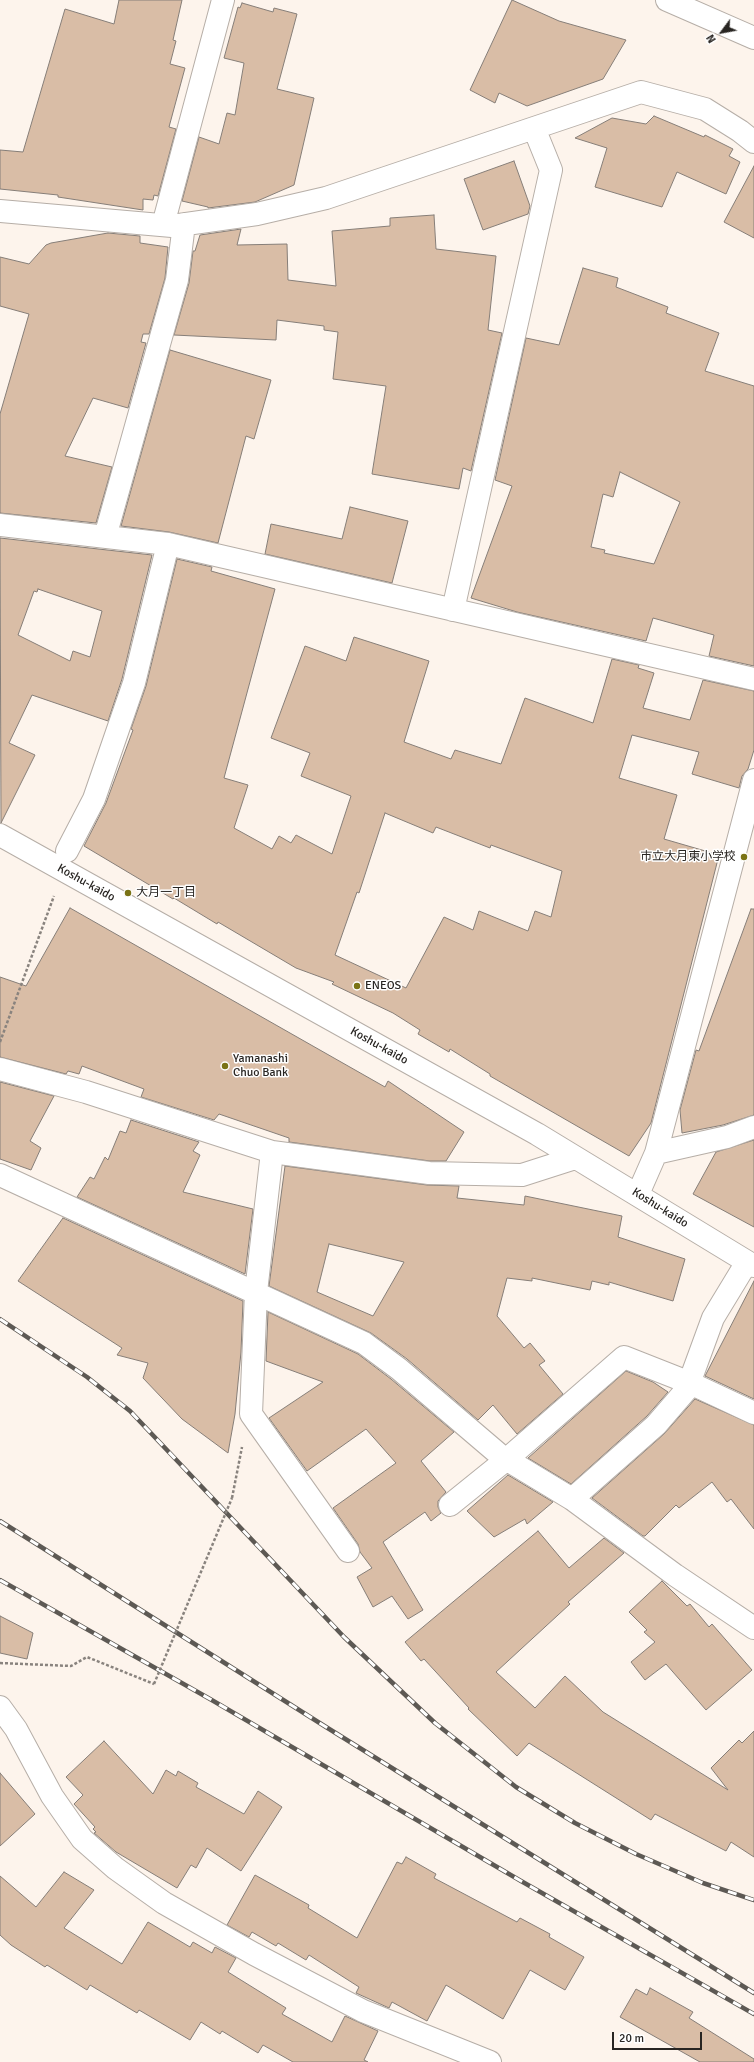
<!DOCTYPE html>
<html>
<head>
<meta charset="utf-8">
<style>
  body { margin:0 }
  #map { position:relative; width:754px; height:2062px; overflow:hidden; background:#fdf4ec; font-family:Signika,sans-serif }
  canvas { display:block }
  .north { position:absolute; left:702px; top:12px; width:40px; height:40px; -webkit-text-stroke:3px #fff; paint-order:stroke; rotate:238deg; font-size:11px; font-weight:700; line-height:16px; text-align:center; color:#282522 }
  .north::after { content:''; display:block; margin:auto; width:14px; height:18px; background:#282522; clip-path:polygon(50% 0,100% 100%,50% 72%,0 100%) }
  .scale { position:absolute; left:612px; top:2032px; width:90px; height:18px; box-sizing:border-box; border:2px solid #282522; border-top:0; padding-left:5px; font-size:12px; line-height:14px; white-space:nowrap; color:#282522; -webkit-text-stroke:3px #fff; paint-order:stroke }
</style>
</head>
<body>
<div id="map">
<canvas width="754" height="2062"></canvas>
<div class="north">N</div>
<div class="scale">20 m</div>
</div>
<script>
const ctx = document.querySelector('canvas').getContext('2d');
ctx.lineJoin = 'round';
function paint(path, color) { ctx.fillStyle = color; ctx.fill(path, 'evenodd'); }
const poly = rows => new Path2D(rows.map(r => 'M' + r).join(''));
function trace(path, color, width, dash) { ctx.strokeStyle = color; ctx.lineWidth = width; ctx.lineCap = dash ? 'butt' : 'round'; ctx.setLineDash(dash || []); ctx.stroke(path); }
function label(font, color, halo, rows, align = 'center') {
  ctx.font = font + ' Signika,"Noto Sans JP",sans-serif'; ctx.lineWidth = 3; ctx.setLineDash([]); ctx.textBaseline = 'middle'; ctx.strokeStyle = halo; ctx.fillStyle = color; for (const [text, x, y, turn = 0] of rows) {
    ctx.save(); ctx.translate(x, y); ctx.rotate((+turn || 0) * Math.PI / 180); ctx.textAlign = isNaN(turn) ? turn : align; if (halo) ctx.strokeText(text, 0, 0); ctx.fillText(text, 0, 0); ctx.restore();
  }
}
const building = poly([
  [119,0,182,0,173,40,176,41,170,64,185,68,169,127,176,129,158,196,154,195,153,200,143,199,143,210,58,197,58,195,0,189,0,150,23,152,65,9,114,24,119,0],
  [512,0,559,21,626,40,603,79,527,106,499,93,495,103,470,90,512,0],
  [242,3,273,12,274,8,297,14,277,89,314,98,294,185,255,202,208,208,208,207,182,201,199,137,219,144,227,113,235,115,244,63,224,58,238,7,240,8,242,3],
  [654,116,704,137,705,135,733,149,729,156,740,162,726,194,677,172,662,207,595,187,607,148,575,138,612,118,646,124,654,116],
  [514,161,530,206,528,214,483,230,464,179,514,161],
  [754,166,754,238,724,222,754,166],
  [434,215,436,249,496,256,488,330,502,333,471,471,463,468,459,489,372,474,386,386,333,379,338,332,324,330,324,326,277,320,276,340,174,335,189,283,193,251,195,251,200,235,241,229,237,245,287,244,288,280,336,286,332,231,390,226,390,218,434,215],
  [108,233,140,236,140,243,168,247,165,278,149,334,143,334,141,342,146,343,128,408,93,398,65,456,112,467,96,523,0,513,0,414,29,314,0,306,0,257,29,264,46,245,51,243,108,233],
  [583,268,618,278,616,287,668,307,666,313,719,333,705,371,754,386,754,666,709,656,714,635,653,618,646,641,517,612,471,598,512,486,495,480,526,338,559,345,583,268],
  [620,472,680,502,654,564,604,553,605,550,591,547,603,494,613,497,620,472],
  [170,350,271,380,254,439,246,436,218,543,169,532,121,526,170,350],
  [350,507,408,521,392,583,265,554,271,524,342,539,350,507],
  [0,538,152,555,122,679,108,721,32,695,9,743,35,755,1,823,0,538],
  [38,589,102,611,90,657,73,651,70,661,18,635,34,591,37,592,38,589],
  [177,559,212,567,211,571,275,589,224,778,248,785,234,828,272,849,279,836,291,843,296,835,332,854,351,796,301,776,310,753,271,738,305,646,346,661,354,637,429,661,404,742,451,759,455,750,501,764,525,698,593,723,612,659,639,665,638,668,654,673,643,708,690,720,703,680,754,691,754,750,748,769,742,776,739,788,692,774,699,752,632,735,619,778,677,795,664,839,719,855,651,1123,629,1156,490,1076,490,1074,450,1049,449,1052,418,1034,420,1030,393,1013,332,984,334,982,296,968,218,922,217,924,174,898,173,899,84,846,106,803,133,730,131,729,146,686,177,559],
  [385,813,433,833,436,827,490,848,491,845,562,871,551,917,535,911,528,931,479,911,473,930,444,917,406,988,335,955,357,892,359,893,385,813],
  [70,908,385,1087,388,1081,464,1132,446,1161,430,1161,289,1142,289,1138,219,1114,214,1120,141,1097,144,1089,82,1066,79,1074,68,1071,66,1074,0,1057,0,977,26,986,70,908],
  [751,909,754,909,754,1115,723,1125,682,1133,680,1110,696,1050,699,1051,751,909],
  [0,1082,54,1096,30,1141,41,1148,31,1170,0,1159,0,1082],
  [131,1120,199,1142,193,1151,200,1155,183,1192,253,1209,245,1274,77,1197,90,1177,94,1179,105,1157,108,1160,120,1131,126,1133,131,1120],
  [754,1140,754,1227,693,1194,716,1152,754,1140],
  [285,1166,427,1185,459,1186,457,1198,524,1205,525,1196,622,1216,618,1237,685,1259,673,1301,609,1282,609,1285,592,1281,590,1290,532,1278,532,1281,507,1278,497,1316,524,1348,530,1343,545,1361,539,1365,563,1394,517,1434,493,1405,478,1420,407,1359,371,1333,269,1286,285,1166],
  [329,1244,404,1262,373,1316,317,1292,329,1244],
  [63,1218,243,1301,241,1352,235,1414,228,1453,182,1419,143,1378,148,1363,117,1355,122,1348,18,1281,63,1218],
  [754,1281,754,1399,705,1376,754,1281],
  [268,1312,358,1354,391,1379,454,1432,421,1461,446,1492,438,1501,438,1507,441,1513,431,1521,425,1512,383,1542,423,1610,408,1619,392,1596,373,1607,357,1577,372,1568,360,1552,358,1544,333,1508,396,1463,366,1429,307,1471,269,1418,323,1382,266,1361,268,1312],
  [626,1371,653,1382,668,1392,647,1416,571,1484,528,1458,626,1371],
  [695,1399,754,1425,754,1529,731,1499,727,1502,712,1482,679,1508,676,1505,645,1536,643,1536,592,1498,664,1434,695,1399],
  [508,1475,553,1502,527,1524,525,1519,494,1537,467,1511,508,1475],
  [538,1531,569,1568,604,1538,624,1553,568,1602,570,1604,496,1672,535,1708,565,1676,603,1712,728,1790,711,1768,739,1740,742,1743,754,1731,754,1857,731,1842,726,1851,655,1814,651,1820,529,1743,517,1756,468,1709,469,1708,424,1659,421,1661,405,1642,538,1531],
  [662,1581,687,1606,690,1604,709,1627,712,1624,752,1670,706,1710,666,1664,645,1680,631,1662,655,1642,644,1632,647,1630,629,1612,662,1581],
  [0,1616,33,1633,27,1659,0,1653,0,1616],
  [104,1741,153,1794,166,1770,176,1776,178,1771,198,1783,196,1787,244,1814,258,1791,282,1807,241,1871,207,1848,196,1868,191,1865,177,1888,116,1852,94,1833,96,1832,93,1829,95,1827,74,1804,83,1795,66,1777,104,1741],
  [0,1773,35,1814,0,1846,0,1773],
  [406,1857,436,1874,434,1878,517,1922,520,1918,550,1934,549,1937,584,1957,565,1990,530,1970,503,2019,446,1985,427,2021,392,2002,389,2008,356,1993,359,1987,309,1955,306,1960,278,1943,276,1946,252,1932,249,1937,227,1925,255,1875,309,1905,308,1908,357,1938,397,1862,402,1864,406,1857],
  [64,1872,94,1890,64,1928,122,1964,148,1922,190,1947,193,1942,212,1953,215,1947,236,1958,228,1972,286,2008,282,2014,332,2042,345,2016,378,2031,364,2060,368,2062,293,2062,263,2045,258,2053,222,2031,220,2034,201,2022,190,2040,139,2010,137,2013,90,1985,87,1990,47,1965,45,1967,11,1945,0,1935,0,1876,36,1907,64,1872],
  [650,1988,693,2012,689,2018,754,2059,754,2062,700,2062,620,2017,636,1989,647,1995,650,1988]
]);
paint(building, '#d9bda6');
trace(building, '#867e78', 1);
const minor = poly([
  [0,211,172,226,257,214,326,198,641,92,705,109,740,131,754,142],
  [163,225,223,0],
  [0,525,168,544,754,679],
  [105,537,177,280,184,224],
  [453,610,551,170,534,128],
  [0,835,537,1134,754,1266],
  [67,851,94,799,134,683,168,544],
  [0,1069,86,1092,272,1152,429,1173,522,1175,575,1158],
  [272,1152,256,1292,251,1414,348,1551],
  [656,1153,727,1137,754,1127],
  [0,1175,364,1343,399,1369,501,1456,572,1499,675,1575,754,1628],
  [638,1194,656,1153,754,780],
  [572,1499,656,1425,687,1389,713,1318,747,1262],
  [450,1505,507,1459,624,1357,690,1383,754,1413],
  [0,1707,16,1729,52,1796,82,1839,115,1868,164,1903,254,1954,363,2011,490,2062]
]);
const highway = poly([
  [667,0,754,38]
]);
trace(minor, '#b6aea7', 24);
trace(highway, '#b6aea7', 24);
trace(poly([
  [0,1042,54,896],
  [232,1498,242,1447],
  [0,1663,71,1666,87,1657,154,1684]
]), '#89837e', 2.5, [3, 2]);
trace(minor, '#fff', 22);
trace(highway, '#fff', 22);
const rail = poly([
  [0,1319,87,1377,130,1411,344,1637,435,1723,516,1787,575,1823,636,1854,703,1883,754,1900],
  [0,1521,326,1727,754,1993],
  [0,1580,210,1699,521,1881,754,2014]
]);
trace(rail, '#5d5954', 4.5);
trace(rail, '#fff', 3, [9]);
trace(poly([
  [154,1684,232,1498]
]), '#89837e', 2.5, [3, 2]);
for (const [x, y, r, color] of [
  [744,857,4,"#7a7315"],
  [128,893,4,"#7a7315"],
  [357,986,4,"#7a7315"],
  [225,1066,4,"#7a7315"]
]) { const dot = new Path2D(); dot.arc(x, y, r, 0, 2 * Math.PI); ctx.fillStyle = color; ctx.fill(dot); trace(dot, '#fff', 1.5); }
label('12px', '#282522', '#fff', [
  ["市立大月東小学校",736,857,"right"],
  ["大月一丁目",136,893],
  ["ENEOS",365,986],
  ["Yamanashi",233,1059],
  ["Chuo Bank",233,1073]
], 'left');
label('12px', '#282522', '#fff', [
  ["Koshu-kaido",86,883,29],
  ["Koshu-kaido",379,1046,29],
  ["Koshu-kaido",660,1208,32]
]);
</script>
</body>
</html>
